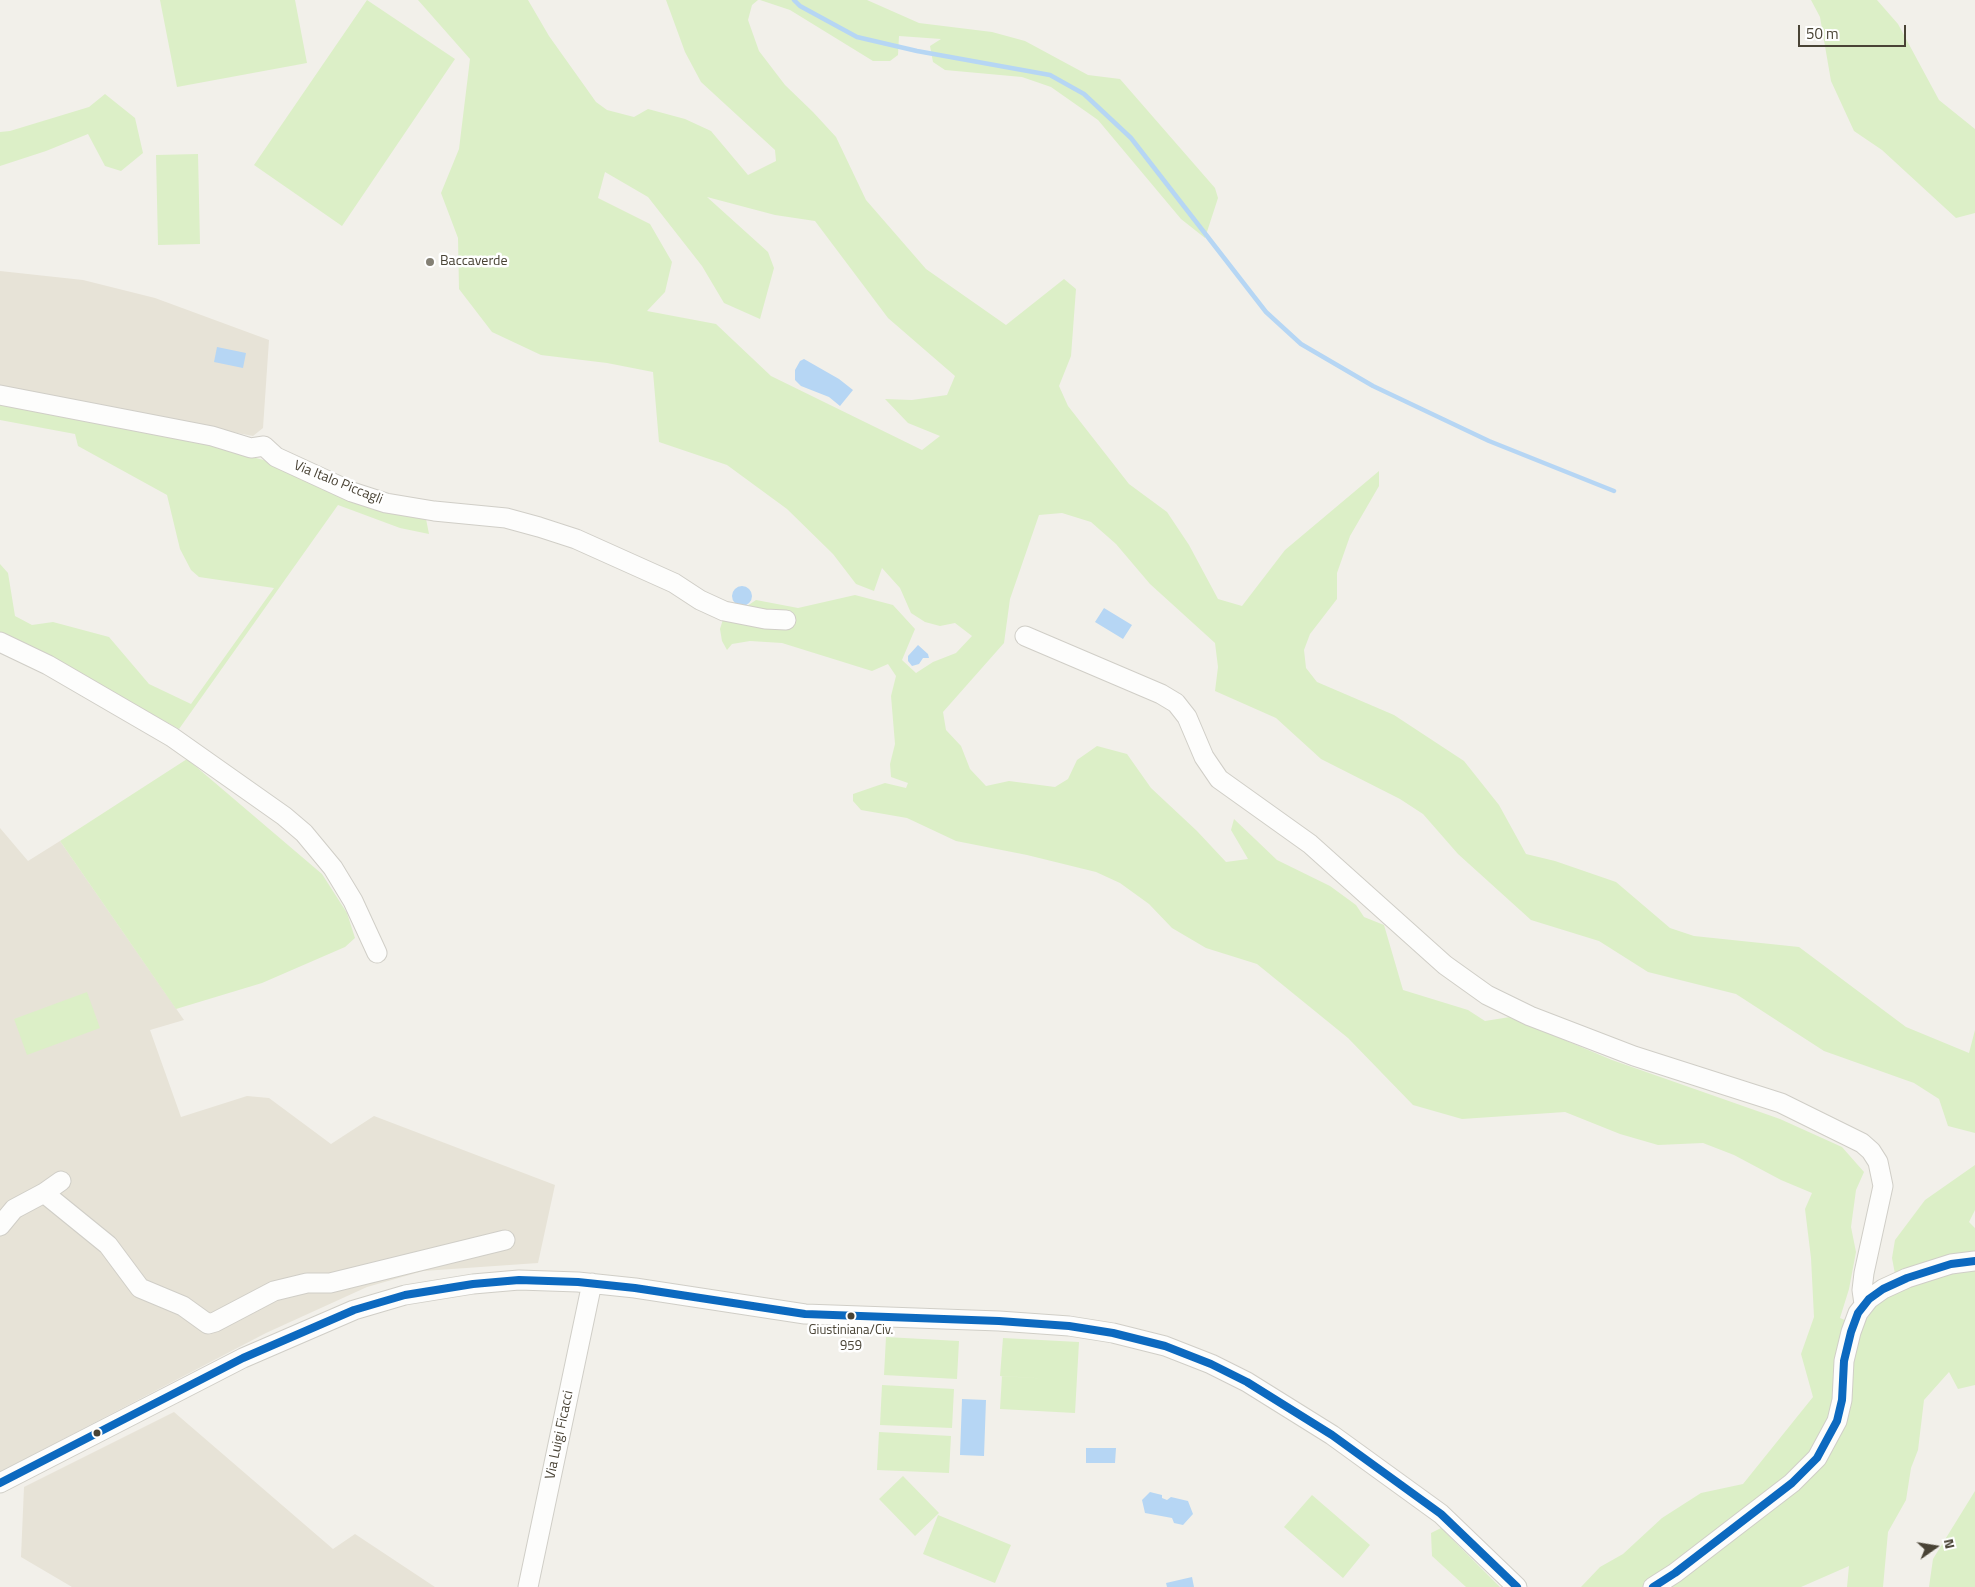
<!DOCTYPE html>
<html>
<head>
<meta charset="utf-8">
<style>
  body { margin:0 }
  #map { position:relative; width:1975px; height:1587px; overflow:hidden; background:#f2f0ea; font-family:"Titillium Web",sans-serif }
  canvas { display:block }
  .north { position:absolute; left:1910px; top:1522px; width:50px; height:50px; -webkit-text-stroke:4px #fff; paint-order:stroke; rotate:77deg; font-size:14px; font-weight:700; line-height:20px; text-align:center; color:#494335 }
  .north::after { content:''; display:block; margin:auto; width:18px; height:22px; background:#494335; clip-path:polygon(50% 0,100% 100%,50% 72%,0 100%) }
  .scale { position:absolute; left:1798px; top:25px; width:108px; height:22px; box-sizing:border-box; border:2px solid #494335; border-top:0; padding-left:6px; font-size:15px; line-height:18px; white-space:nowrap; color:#494335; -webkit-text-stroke:4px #fff; paint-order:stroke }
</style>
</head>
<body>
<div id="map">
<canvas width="1975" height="1587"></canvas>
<div class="north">N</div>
<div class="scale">50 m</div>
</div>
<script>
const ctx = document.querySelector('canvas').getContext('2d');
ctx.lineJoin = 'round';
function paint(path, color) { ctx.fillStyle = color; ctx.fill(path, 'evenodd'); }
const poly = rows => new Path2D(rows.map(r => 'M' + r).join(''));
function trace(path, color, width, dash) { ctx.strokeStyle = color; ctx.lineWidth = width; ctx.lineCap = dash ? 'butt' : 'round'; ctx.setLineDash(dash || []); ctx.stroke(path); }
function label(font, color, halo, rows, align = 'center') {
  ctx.font = font + ' "Titillium Web",sans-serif'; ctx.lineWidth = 5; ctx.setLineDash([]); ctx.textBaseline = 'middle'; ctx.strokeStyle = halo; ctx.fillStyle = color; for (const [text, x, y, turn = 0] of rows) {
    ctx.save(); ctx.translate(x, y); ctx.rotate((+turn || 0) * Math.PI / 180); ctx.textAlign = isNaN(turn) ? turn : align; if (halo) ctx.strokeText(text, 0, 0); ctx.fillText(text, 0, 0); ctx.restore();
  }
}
paint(poly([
  [0,271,83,280,155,298,269,340,263,428,253,436,232,432,0,387],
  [0,828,28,861,60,841,184,1020,150,1030,181,1117,247,1096,269,1098,331,1144,374,1116,555,1185,538,1263,423,1271,367,1287,266,1333,0,1472],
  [174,1412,333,1549,355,1534,435,1587,72,1587,21,1557,24,1487]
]), '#e7e3d7');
paint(poly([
  [160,0,295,0,307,63,177,87],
  [367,0,455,59,342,226,254,165],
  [418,0,528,0,549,36,596,102,607,110,634,117,648,109,685,119,711,131,748,175,776,161,775,150,701,82,685,52,666,0,758,0,752,5,748,20,759,51,785,85,813,112,836,137,866,200,926,269,1006,325,1064,279,1076,289,1071,356,1059,386,1068,406,1129,484,1167,512,1189,545,1218,599,1242,606,1285,550,1379,471,1379,486,1350,536,1337,573,1337,599,1310,634,1304,650,1306,668,1317,682,1394,715,1464,761,1499,805,1526,854,1555,861,1616,882,1670,928,1694,936,1799,947,1906,1027,1969,1053,1975,1030,1975,1133,1948,1126,1939,1099,1914,1083,1824,1051,1736,994,1648,972,1599,941,1531,920,1458,854,1423,814,1400,799,1321,759,1276,718,1215,691,1218,667,1215,643,1150,584,1116,544,1091,522,1062,513,1039,515,1010,599,1004,643,943,712,946,730,961,746,970,769,986,786,1009,781,1055,787,1068,779,1077,760,1097,746,1127,754,1151,788,1197,831,1226,862,1248,859,1231,830,1234,819,1277,860,1330,886,1356,905,1364,917,1384,925,1403,990,1468,1010,1485,1021,1510,1017,1612,1060,1780,1119,1842,1147,1864,1172,1856,1190,1851,1227,1856,1252,1849,1289,1840,1318,1854,1324,1864,1323,1879,1301,1918,1284,1895,1274,1892,1258,1895,1240,1925,1200,1975,1165,1975,1210,1969,1222,1975,1228,1975,1385,1958,1389,1949,1372,1924,1400,1918,1450,1911,1468,1906,1500,1888,1532,1883,1587,1847,1587,1849,1566,1801,1587,1581,1587,1600,1567,1623,1554,1662,1518,1701,1493,1743,1484,1813,1397,1801,1354,1814,1317,1811,1258,1805,1209,1812,1193,1781,1180,1734,1155,1703,1143,1658,1145,1620,1134,1565,1112,1462,1119,1413,1105,1348,1038,1257,964,1206,948,1172,928,1149,904,1120,883,1096,872,1027,855,956,841,907,818,861,810,853,801,853,794,885,783,906,788,908,783,891,777,890,764,895,744,891,696,896,676,888,664,872,671,782,643,750,641,732,644,727,650,722,641,720,629,724,616,744,608,756,600,798,608,855,595,893,605,915,629,902,660,916,673,933,662,956,653,972,636,955,623,940,626,925,622,911,613,900,588,882,568,874,591,856,584,833,554,787,509,727,465,659,442,653,372,607,363,541,355,492,332,459,289,458,238,441,193,459,149,470,59],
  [605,172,648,197,702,266,724,303,760,319,774,268,768,252,707,197,775,215,815,221,888,318,955,376,947,395,912,400,885,399,908,423,940,436,922,450,771,376,716,324,647,311,665,292,672,262,650,224,598,198],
  [760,0,867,0,919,23,992,32,1025,41,1088,75,1120,79,1215,188,1218,198,1205,238,1181,219,1098,120,1051,87,1022,77,945,70,933,62,930,46,941,39,899,36,898,55,890,61,873,61,790,10],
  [1811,0,1877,0,1898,24,1939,100,1975,129,1975,213,1956,218,1882,150,1854,131,1831,81,1820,17],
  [105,94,135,118,143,153,121,171,105,166,88,134,46,151,0,166,0,132,10,131,89,107],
  [198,154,200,244,158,245,156,155],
  [0,402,181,438,271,462,387,508,426,519,429,534,400,528,338,505,179,729,16,639,0,635,0,564,8,573,15,616,32,625,53,622,109,637,149,684,191,704,274,588,199,577,191,570,180,549,167,495,78,446,75,434,0,420],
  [187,759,322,874,347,913,355,938,345,947,262,983,176,1009,60,841],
  [87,992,100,1028,27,1055,14,1019],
  [886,1337,959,1341,957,1379,884,1375],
  [1003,1338,1079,1342,1075,1413,1000,1409,1002,1376,1051,1379,1000,1376],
  [882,1385,954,1389,952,1428,880,1425],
  [879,1432,951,1436,949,1473,877,1470],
  [903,1476,939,1513,915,1536,879,1499],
  [1975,1491,1975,1587,1929,1587,1933,1559],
  [1312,1495,1370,1545,1343,1578,1284,1527],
  [938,1515,1011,1545,995,1583,923,1554],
  [1441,1528,1500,1587,1466,1587,1432,1556,1431,1533]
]), '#dcefc7');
paint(poly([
  [217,347,246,353,243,368,214,362],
  [804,359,839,379,853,390,840,406,829,397,801,386,795,380,795,370,800,361],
  '732 596a10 10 0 1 1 20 0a10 10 0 1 1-20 0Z',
  [1104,608,1132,625,1123,639,1095,622],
  [918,645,928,654,929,658,923,658,919,664,912,666,908,661,908,656],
  [962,1399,986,1400,984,1456,960,1455],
  [1086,1448,1116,1448,1115,1463,1086,1463],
  [1150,1492,1162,1495,1162,1498,1167,1500,1171,1497,1188,1501,1193,1514,1183,1525,1174,1523,1172,1518,1145,1513,1142,1500],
  [1192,1577,1194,1587,1167,1587,1166,1583]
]), '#b6d6f4');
trace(poly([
  [794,0,800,6,857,37,917,51,1050,75,1084,94,1131,138,1266,312,1301,344,1373,386,1489,441,1614,491]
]), '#b6d6f4', 4.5);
const minor = poly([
  [0,395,212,436,251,448,264,446,276,457,352,492,386,503,434,511,506,518,539,527,576,539,674,583,700,600,724,611,765,619,786,620],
  [1025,636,1161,694,1176,703,1187,717,1204,757,1219,779,1310,844,1445,965,1487,995,1530,1016,1634,1056,1781,1103,1862,1143,1871,1151,1878,1162,1883,1186,1864,1273,1862,1290,1864,1304],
  [0,642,48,665,172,737,284,816,304,833,333,868,353,901,377,953],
  [44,1193,61,1181],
  [0,1226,14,1209,44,1193,108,1245,140,1288,183,1306,208,1324,215,1322,274,1291,307,1283,330,1283,505,1240],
  [0,1483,243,1358,354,1310,405,1295,473,1284,519,1280,578,1282,635,1288,805,1314,999,1321,1069,1326,1113,1333,1165,1346,1211,1364,1247,1382,1332,1435,1441,1514,1517,1587],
  [528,1587,592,1283],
  [1653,1587,1675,1573,1792,1483,1817,1458,1837,1421,1842,1400,1844,1361,1851,1332,1858,1313,1869,1299,1883,1289,1907,1278,1951,1264,1975,1261]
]);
trace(minor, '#d0cec7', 21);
trace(minor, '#fdfdfc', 19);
trace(poly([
  [0,1483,243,1358,354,1310,405,1295,473,1284,519,1280,578,1282,635,1288,805,1314,999,1321,1069,1326,1113,1333,1165,1346,1211,1364,1247,1382,1332,1435,1441,1514,1517,1587],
  [1653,1587,1675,1573,1792,1483,1817,1458,1837,1421,1842,1400,1844,1361,1851,1332,1858,1313,1869,1299,1883,1289,1907,1278,1951,1264,1975,1261]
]), '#0c69bf', 8);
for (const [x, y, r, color] of [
  [430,262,5,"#848074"],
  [851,1316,4.5,"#494335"],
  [97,1433,4.5,"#494335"]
]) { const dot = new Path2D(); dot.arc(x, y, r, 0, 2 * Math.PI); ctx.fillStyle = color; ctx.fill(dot); trace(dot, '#fff', 2); }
label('13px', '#494335', '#fff', [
  ["Giustiniana/Civ.",851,1331],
  ["959",851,1347]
]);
label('14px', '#494335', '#fff', [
  ["Baccaverde",440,262]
], 'left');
label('14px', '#494335', '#fff', [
  ["Via Italo Piccagli",338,483,22],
  ["Via Luigi Ficacci",560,1435,-78]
]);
</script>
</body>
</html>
